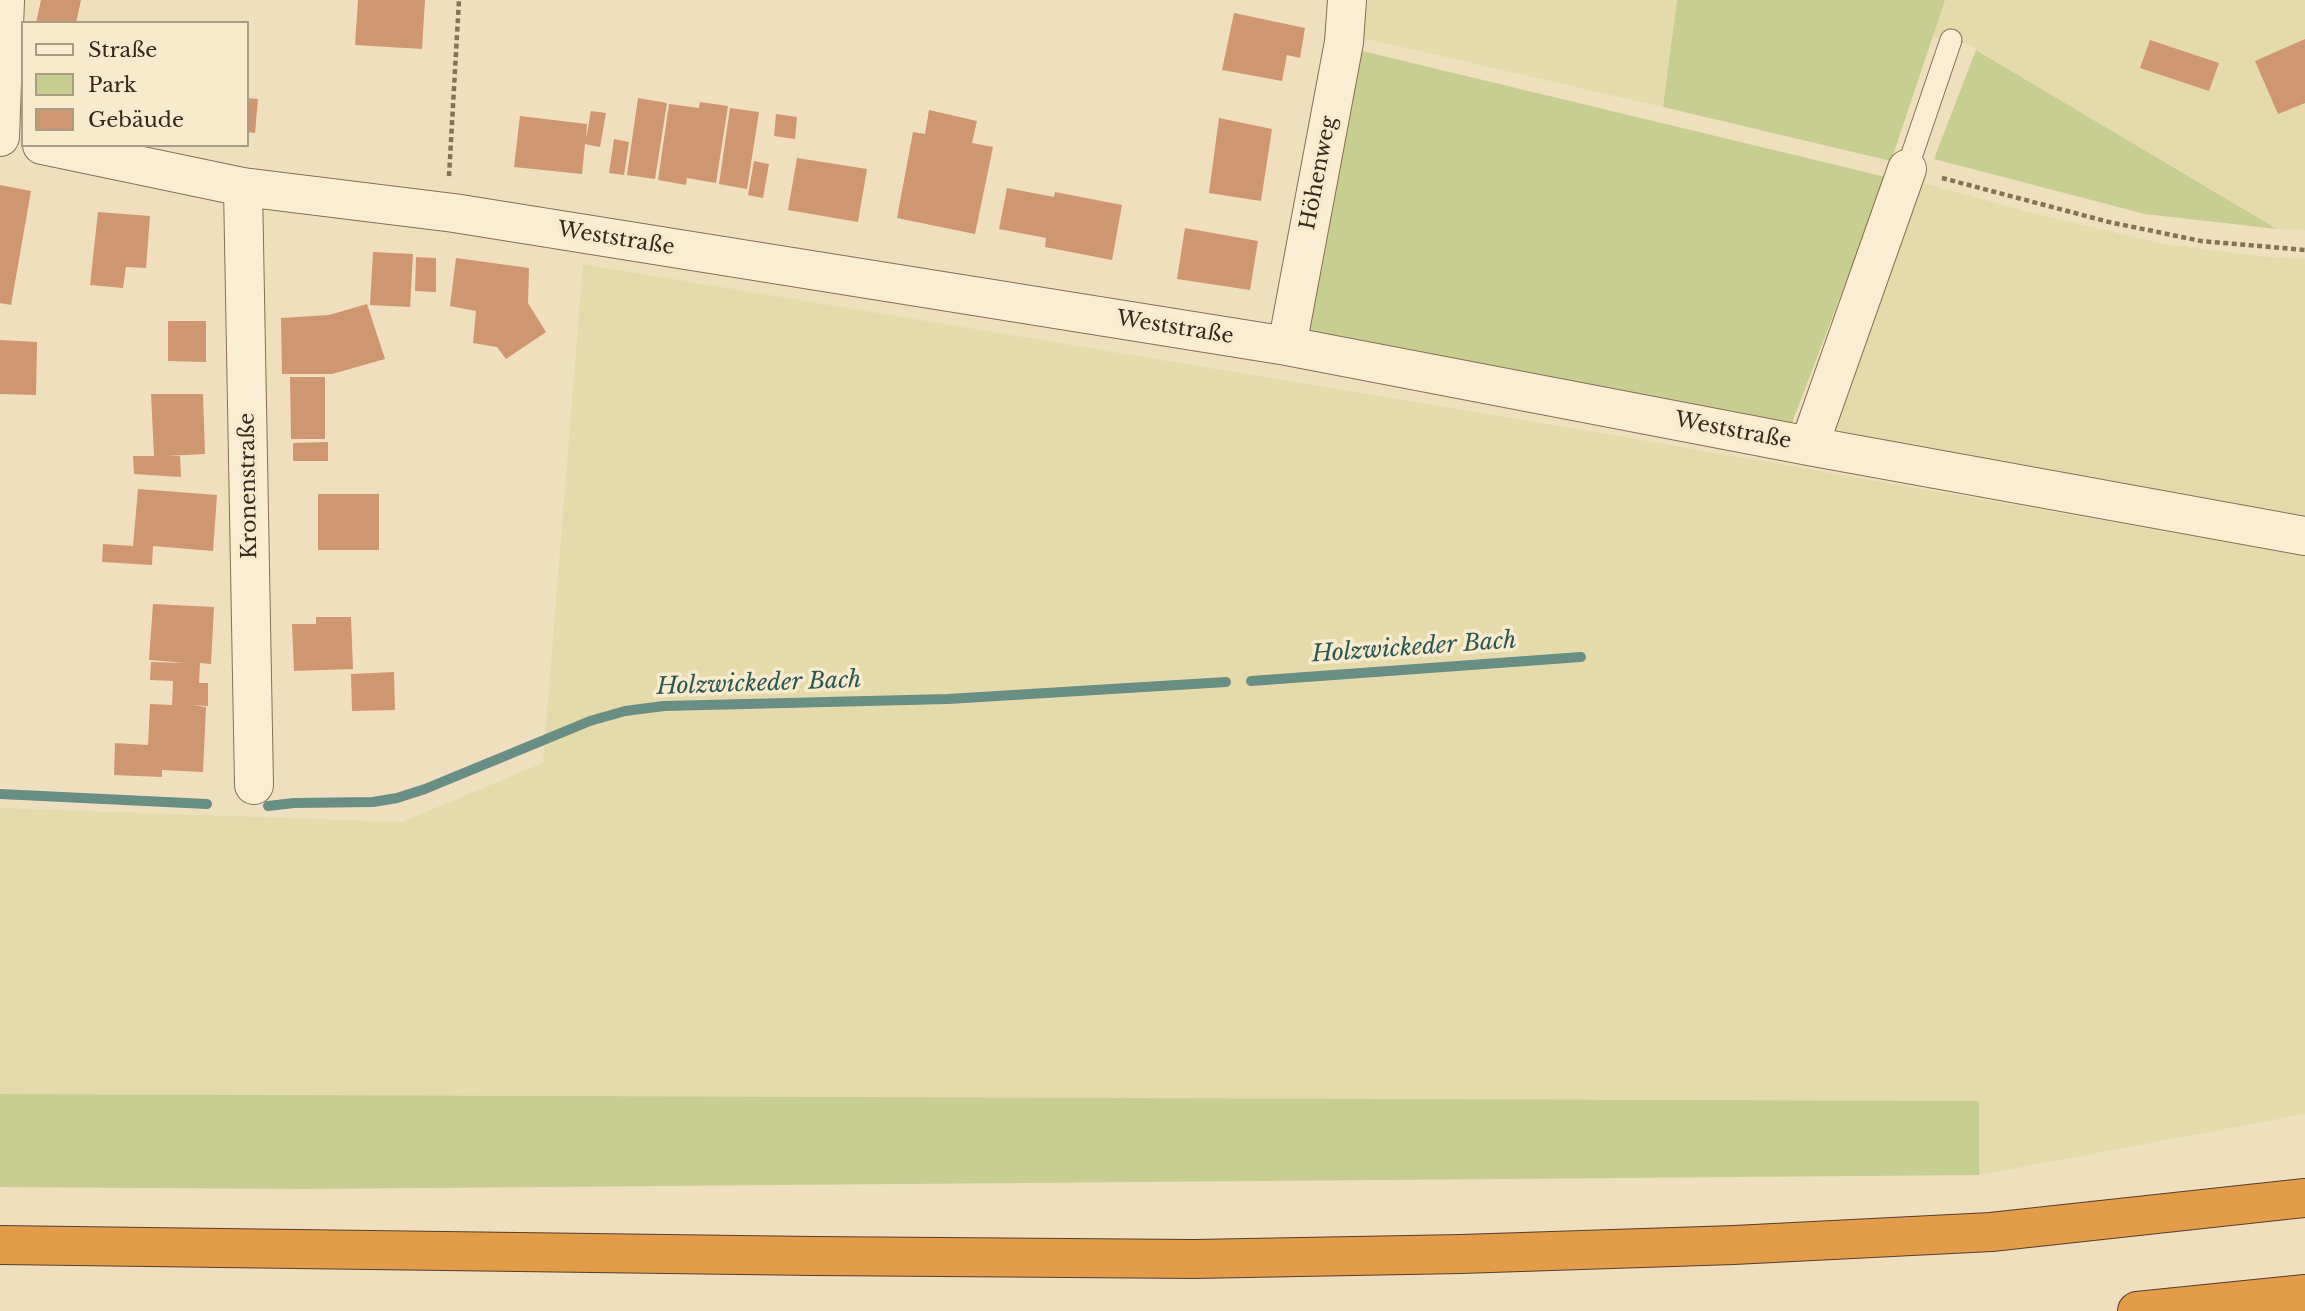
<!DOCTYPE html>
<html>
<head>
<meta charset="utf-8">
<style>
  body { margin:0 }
  #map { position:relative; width:2305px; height:1311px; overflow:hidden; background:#efdfbe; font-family:"Libre Baskerville",serif }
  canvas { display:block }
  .legend { position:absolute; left:21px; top:21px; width:228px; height:126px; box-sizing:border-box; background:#f7eacd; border:2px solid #aa9c86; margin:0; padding:9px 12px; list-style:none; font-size:21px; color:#37281b }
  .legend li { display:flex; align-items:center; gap:14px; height:35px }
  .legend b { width:35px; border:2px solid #aa9c86 }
</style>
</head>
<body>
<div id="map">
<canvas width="2305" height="1311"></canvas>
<ul class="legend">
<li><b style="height:9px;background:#faedd1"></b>Straße</li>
<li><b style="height:19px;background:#c8cd92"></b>Park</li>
<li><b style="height:19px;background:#cf9672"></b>Gebäude</li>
</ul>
</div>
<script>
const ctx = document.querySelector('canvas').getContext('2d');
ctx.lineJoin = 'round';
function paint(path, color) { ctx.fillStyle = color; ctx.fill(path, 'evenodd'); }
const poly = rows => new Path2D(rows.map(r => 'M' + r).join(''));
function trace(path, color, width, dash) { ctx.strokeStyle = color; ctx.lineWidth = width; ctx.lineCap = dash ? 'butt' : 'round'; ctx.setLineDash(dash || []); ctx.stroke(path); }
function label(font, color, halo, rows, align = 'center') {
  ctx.font = font + ' "Libre Baskerville",serif'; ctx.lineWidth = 7; ctx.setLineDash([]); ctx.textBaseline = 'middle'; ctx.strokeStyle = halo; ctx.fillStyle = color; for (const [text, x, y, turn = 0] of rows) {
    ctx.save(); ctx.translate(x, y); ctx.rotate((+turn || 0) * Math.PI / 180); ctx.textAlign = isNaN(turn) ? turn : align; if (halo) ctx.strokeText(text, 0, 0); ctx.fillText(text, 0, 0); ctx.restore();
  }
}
paint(poly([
  [1357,0,1677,0,1663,107,1354,36],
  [1945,0,2305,0,2305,230,2277,229,1967,44,1932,37],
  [1920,182,2025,211,2163,244,2266,257,2305,259,2305,522,1831,438],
  [583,264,1618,436,2305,556,2305,1114,1979,1175,1979,1101,0,1094,0,808,402,822,543,763]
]), '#e5daab');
paint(poly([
  [1677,0,1945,0,1891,161,1663,107],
  [1354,49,1886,177,1790,428,1300,334],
  [1976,50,2277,229,2145,214,1934,159],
  [0,1094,1979,1101,1979,1175,303,1189,0,1187]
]), '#c8cd92');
trace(poly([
  [1251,681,1581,657],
  [0,794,207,804],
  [268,806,294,803,373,802,397,798,425,789,590,721,625,711,664,706,948,699,1226,682]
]), '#698e84', 10);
paint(poly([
  [41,0,81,0,76,23,36,23],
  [358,0,425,0,422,49,355,45],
  [1234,13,1305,28,1300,58,1287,55,1282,81,1222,70],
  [2305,39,2305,103,2278,114,2255,61],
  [2150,40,2219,63,2209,91,2140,68],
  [247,98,258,99,255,133,247,132],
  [638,98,667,103,655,179,627,175],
  [700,102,728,106,716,183,687,178,686,185,658,180,669,104,699,108],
  [730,108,759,112,747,189,719,184],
  [929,110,977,121,972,143,993,147,975,234,897,218,913,132,925,134],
  [591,111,606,113,600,147,585,144,582,174,514,167,520,116,587,124,586,139],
  [776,114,797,117,795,139,774,136],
  [1219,118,1272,129,1261,201,1209,193],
  [614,139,629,142,624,175,609,173],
  [797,158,867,169,858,222,788,210],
  [754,161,769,164,763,198,748,195],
  [0,185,31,191,11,305,0,303],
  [1007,188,1054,197,1055,192,1122,205,1112,260,1045,247,1046,238,999,229],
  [98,212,150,216,146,268,126,267,123,288,90,285],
  [1185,228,1258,241,1250,290,1177,279],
  [373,252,413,254,410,307,370,305],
  [416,257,436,258,436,292,415,291],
  [456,258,529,268,528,303,546,332,506,359,497,347,473,343,476,311,450,306],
  [367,304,385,359,332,374,282,374,281,318,329,315],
  [168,321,206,321,206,362,168,361],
  [0,340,37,342,36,395,0,394],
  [290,377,325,377,325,439,291,439],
  [151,394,203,394,205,454,166,456,180,456,181,477,134,474,133,456,154,456],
  [328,442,328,461,293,461,293,443],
  [138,489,217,495,213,551,153,546,152,565,102,562,103,544,133,546],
  [318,494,379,494,379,550,318,550],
  [153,604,214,607,211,664,200,663,199,683,208,683,208,706,192,705,206,707,203,772,162,770,162,777,114,775,115,743,148,745,150,704,172,705,173,681,150,680,151,662,187,663,149,660],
  [316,617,351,617,353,669,294,671,292,624,316,624],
  [394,672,395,710,352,711,351,674]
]), '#cf9672');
const lane = poly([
  [1907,169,1951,40]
]);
const street = poly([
  [0,137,5,0],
  [42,145,243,187,454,213,1287,346,1809,446,2305,536],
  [243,187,254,785],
  [1287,346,1344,42,1347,0],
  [1809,446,1907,169]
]);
const highway = poly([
  [0,1245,814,1256,1194,1259,1461,1254,1734,1245,1991,1232,2305,1198],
  [2137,1311,2305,1294]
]);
trace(lane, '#886f56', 23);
trace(street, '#886f56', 40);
trace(highway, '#553e2b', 40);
trace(poly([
  [449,176,459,0],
  [1942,178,2109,222,2201,241,2305,250]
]), '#886f56', 4.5, [5, 3.5]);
trace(lane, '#faedd1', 21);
trace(street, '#faedd1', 38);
trace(highway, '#e39c49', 38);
label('21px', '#37281b', '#f7eacd', [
  ["Höhenweg",1319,173,-79],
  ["Weststraße",616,239,9],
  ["Weststraße",1175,328,9],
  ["Weststraße",1733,431,11],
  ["Kronenstraße",249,486,-91]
]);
label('italic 23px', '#2a5753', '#f7eacd', [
  ["Holzwickeder Bach",1414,648,-4],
  ["Holzwickeder Bach",759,684,-2]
]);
</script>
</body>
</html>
